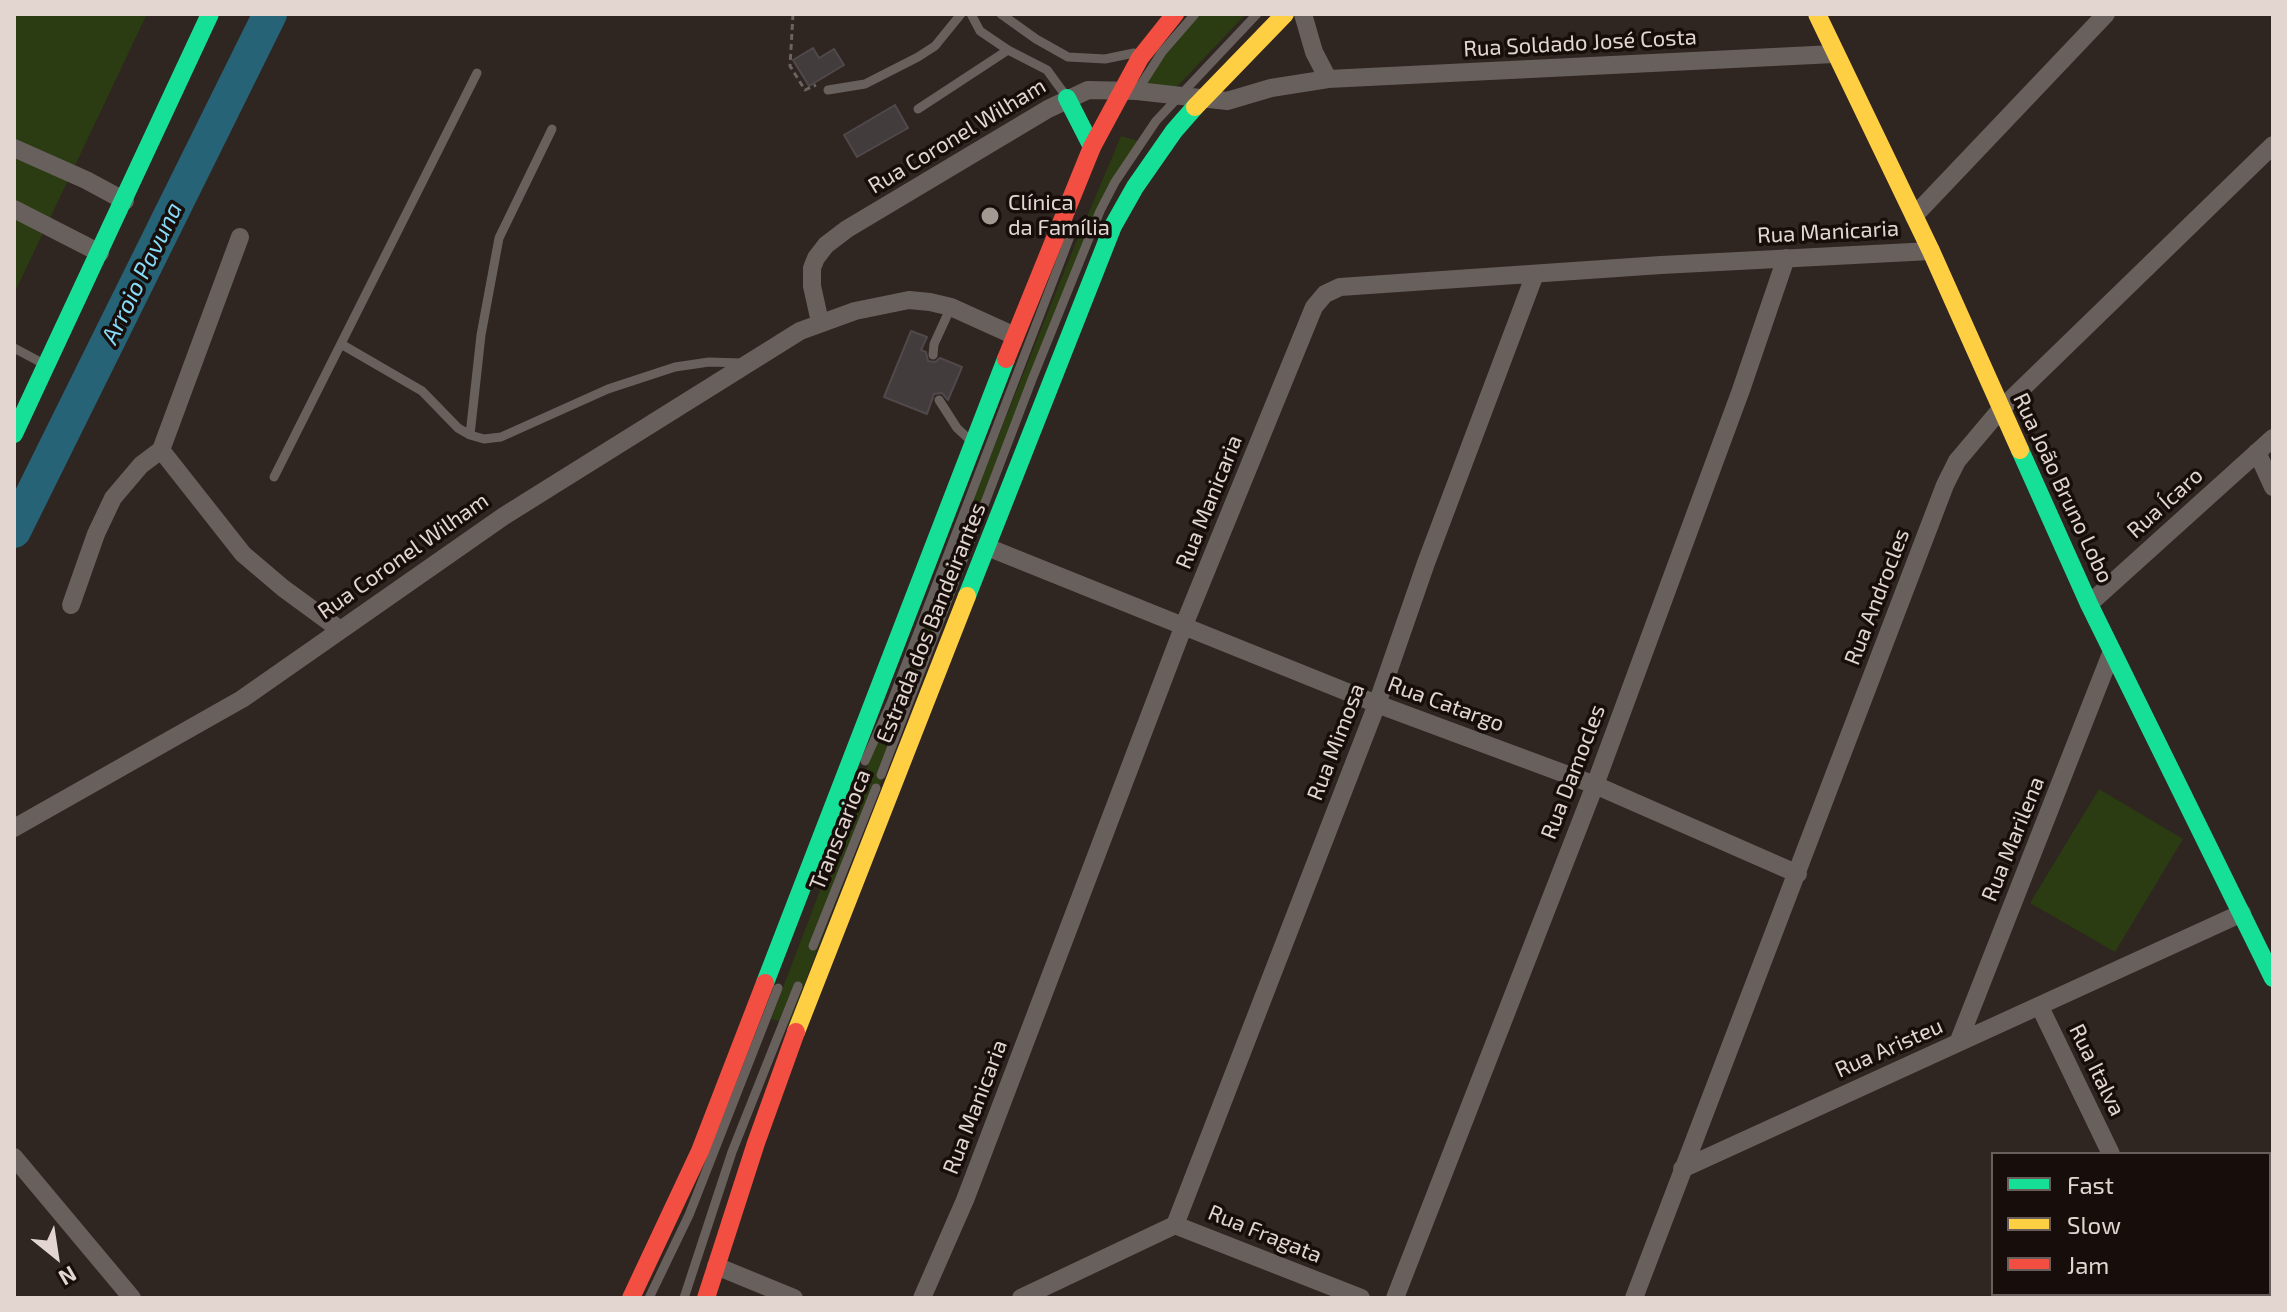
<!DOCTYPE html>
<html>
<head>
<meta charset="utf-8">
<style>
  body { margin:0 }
  #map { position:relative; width:2287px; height:1312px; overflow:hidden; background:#2f2521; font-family:"Exo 2",sans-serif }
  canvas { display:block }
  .frame { position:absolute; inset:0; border:16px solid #e3d6d1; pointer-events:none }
  .legend { position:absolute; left:1991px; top:1152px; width:280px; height:144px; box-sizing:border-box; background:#170e0b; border:2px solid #695e5a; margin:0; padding:10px 14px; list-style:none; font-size:24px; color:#e3d6d1 }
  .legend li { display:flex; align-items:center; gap:16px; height:40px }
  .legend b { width:40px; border:2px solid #695e5a }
  .north { position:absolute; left:16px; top:1216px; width:80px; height:80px; -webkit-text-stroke:6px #170e0b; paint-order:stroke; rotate:150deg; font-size:22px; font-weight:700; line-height:32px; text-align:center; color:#e3d6d1 }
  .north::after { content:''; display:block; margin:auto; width:28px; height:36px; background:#e3d6d1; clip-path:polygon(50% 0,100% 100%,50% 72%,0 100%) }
</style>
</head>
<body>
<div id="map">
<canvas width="2287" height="1312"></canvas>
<div class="frame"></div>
<ul class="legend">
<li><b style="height:10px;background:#16e098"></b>Fast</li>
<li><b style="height:10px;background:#ffcf43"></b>Slow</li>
<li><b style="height:10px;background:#f24e42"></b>Jam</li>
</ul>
<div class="north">N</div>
</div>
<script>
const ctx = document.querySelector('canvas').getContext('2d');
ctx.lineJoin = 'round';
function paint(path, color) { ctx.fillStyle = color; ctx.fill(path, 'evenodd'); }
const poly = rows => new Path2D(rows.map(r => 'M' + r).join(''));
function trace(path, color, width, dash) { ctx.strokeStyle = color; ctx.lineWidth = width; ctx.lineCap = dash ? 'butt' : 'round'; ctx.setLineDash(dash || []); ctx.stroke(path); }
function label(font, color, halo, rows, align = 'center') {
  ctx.font = font + ' "Exo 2",sans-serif'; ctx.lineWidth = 7; ctx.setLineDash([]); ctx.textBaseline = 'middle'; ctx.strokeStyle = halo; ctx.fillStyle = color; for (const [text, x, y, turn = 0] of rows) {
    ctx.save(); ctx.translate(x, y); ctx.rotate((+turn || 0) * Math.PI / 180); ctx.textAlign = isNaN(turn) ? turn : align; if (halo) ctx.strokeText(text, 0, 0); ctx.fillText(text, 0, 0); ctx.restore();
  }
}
paint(poly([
  [14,14,147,14,14,294],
  [1202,14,1246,14,1171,93,1140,88,1184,30],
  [1121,136,1139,141,1104,198,789,1024,771,1019,890,707,1068,262],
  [2099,789,2183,839,2115,952,2030,903]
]), '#2b3b12');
trace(poly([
  [14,531,270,14]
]), '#266376', 34);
const building = poly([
  [813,48,819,58,834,49,844,65,809,86,793,60,813,48],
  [895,105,908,128,857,157,844,135,895,105],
  [911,331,927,337,921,350,926,352,928,361,935,362,940,358,962,367,948,400,942,393,934,394,927,414,884,397,911,331]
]);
paint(building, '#423c3d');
trace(building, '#50494b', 2);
trace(poly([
  [793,14,790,66,805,90,816,85]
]), '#6a6360', 3, [6, 4]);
trace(poly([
  [971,14,980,31,1008,50,1047,70,1066,96],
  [1001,14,1036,39,1068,57,1105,59,1134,53],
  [1139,88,1162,52,1195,14],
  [828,90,865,84,918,57,935,46,961,14],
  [918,109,1008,50],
  [341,344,422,391,458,428,470,435,484,439,501,437,608,389,675,367,709,362,742,363],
  [14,348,44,364],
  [933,355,934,344,951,307],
  [939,400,957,428,971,441],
  [470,435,481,335,499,238,552,129],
  [274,477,477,73],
  [865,761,891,703,1069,239],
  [881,775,1033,377,1100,211,1115,182,1156,121,1257,14],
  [813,946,876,788],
  [649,1298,689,1215,778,988],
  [684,1298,732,1152,798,986]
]), '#68605c', 9);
trace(poly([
  [1303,14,1314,52,1328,79],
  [14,148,86,180,125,201],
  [14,209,100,253],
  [1914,216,2106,14],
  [820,322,812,286,812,268,816,258,826,245,847,229,1048,109,1088,90,1137,91,1227,101,1271,88,1328,79,1834,54],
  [161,450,243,554,283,588,339,629],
  [2257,452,2273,487],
  [987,547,1377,704,1595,785,1798,874],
  [2089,604,2273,438],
  [71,605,96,534,113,498,141,465,161,450,240,237],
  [14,828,242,699,504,516,800,331,855,311,909,300,930,302,951,307,1015,336],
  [2040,1007,2111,1154],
  [1958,1043,2112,651],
  [14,1157,132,1298],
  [1682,1169,2242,913],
  [1175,1225,1377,704,1426,563,1535,274],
  [716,1266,794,1298],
  [2178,1294,2180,1298],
  [922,1298,965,1200,1184,625,1314,307,1325,294,1340,287,1661,265,1931,251],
  [1021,1298,1175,1225,1361,1298],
  [1395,1298,1595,785,1741,390,1786,258],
  [1634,1298,1945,485,1957,461,2000,410,2273,145]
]), '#68605c', 18);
trace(poly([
  [1067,98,1092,147],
  [14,434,210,14],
  [2020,450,2089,604,2273,978],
  [967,596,1113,226,1135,187,1174,131,1195,107],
  [765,983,1006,359]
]), '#16e098', 18);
trace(poly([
  [1817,14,1931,251,2020,450],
  [1195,107,1285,14],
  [796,1032,967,596]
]), '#ffcf43', 18);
trace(poly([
  [1006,359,1092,147,1140,58,1175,14],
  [631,1298,700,1151,765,983],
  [706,1298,756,1143,796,1032]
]), '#f24e42', 18);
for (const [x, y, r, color] of [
  [990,216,10,"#a49893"]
]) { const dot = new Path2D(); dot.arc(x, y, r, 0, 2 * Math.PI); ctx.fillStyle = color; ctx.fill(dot); trace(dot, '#170e0b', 3); }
label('22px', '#e3d6d1', '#170e0b', [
  ["Rua Soldado José Costa",1580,43,-3],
  ["Rua Coronel Wilham",957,136,-31],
  ["Rua Manicaria",1828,232,-3],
  ["Rua João Bruno Lobo",2063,488,65],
  ["Rua Manicaria",1209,502,-68],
  ["Rua Ícaro",2165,503,-42],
  ["Rua Coronel Wilham",403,556,-35],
  ["Rua Androcles",1877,597,-69],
  ["Estrada dos Bandeirantes",931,623,-68],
  ["Rua Catargo",1446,704,20],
  ["Rua Mimosa",1336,742,-69],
  ["Rua Damocles",1573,772,-69],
  ["Transcarioca",840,830,-68],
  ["Rua Marilena",2013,839,-68],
  ["Rua Aristeu",1889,1048,-24],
  ["Rua Italva",2097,1070,64],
  ["Rua Manicaria",975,1107,-69],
  ["Rua Fragata",1265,1234,22]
]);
label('22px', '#e3d6d1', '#170e0b', [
  ["Clínica",1008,203],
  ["da Família",1008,228]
], 'left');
label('italic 24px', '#85dbf8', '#170e0b', [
  ["Arroio Pavuna",142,273,-64]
]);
</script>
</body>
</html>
